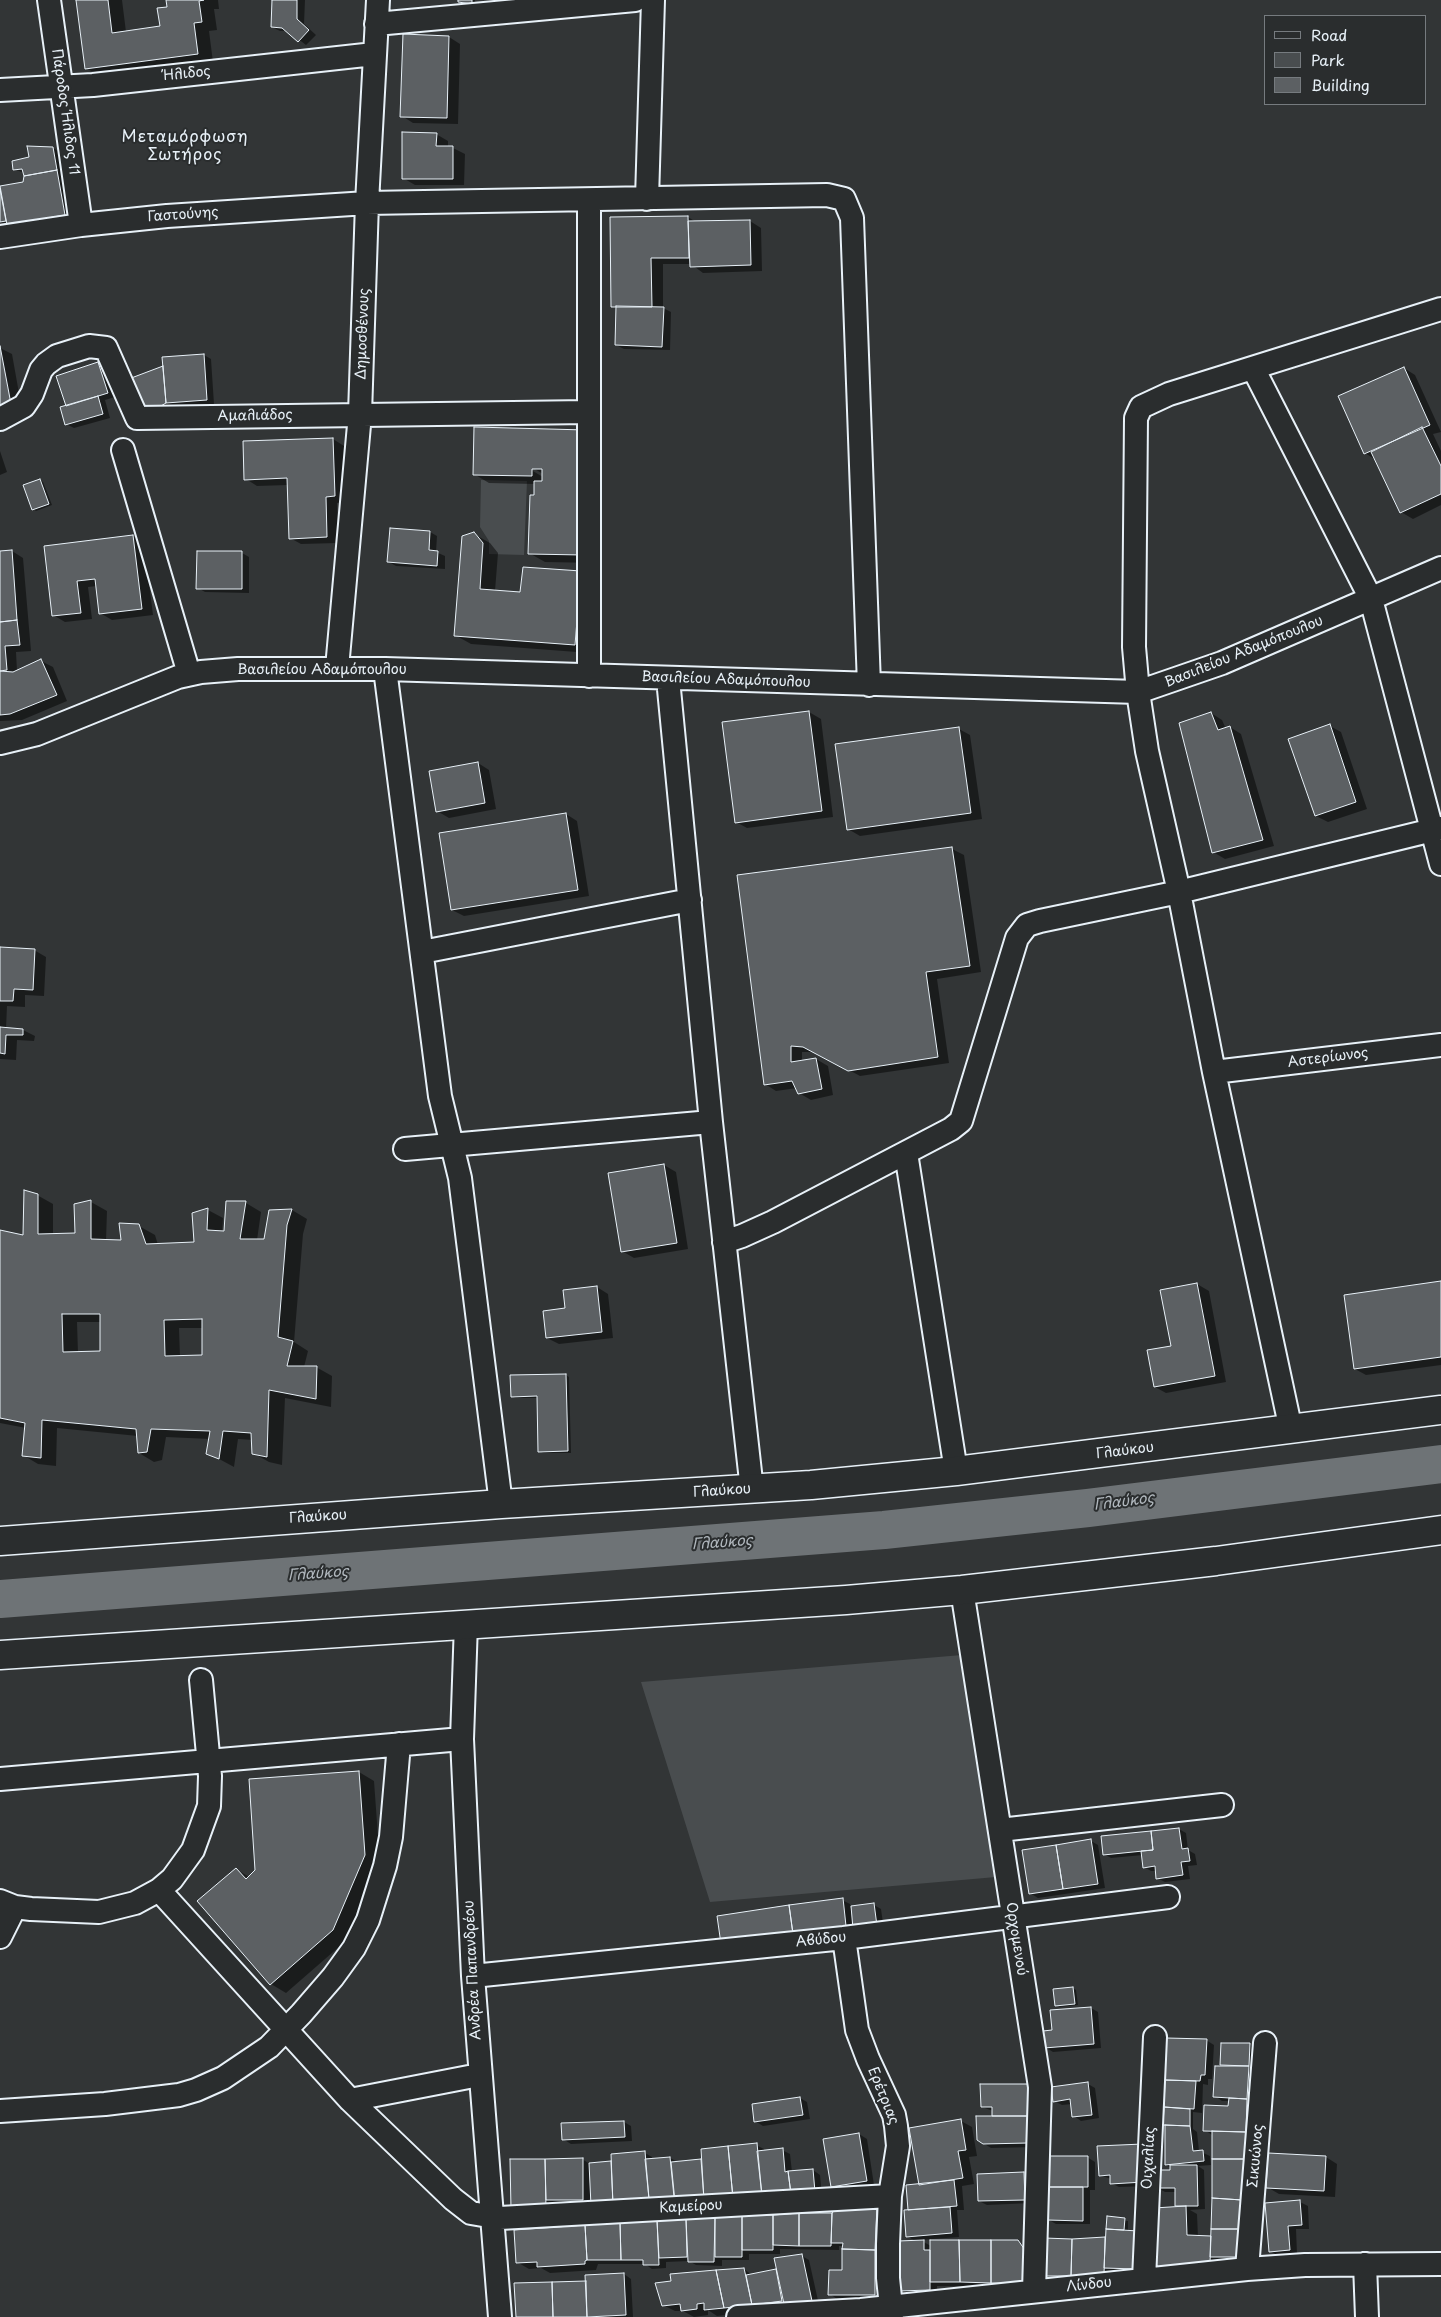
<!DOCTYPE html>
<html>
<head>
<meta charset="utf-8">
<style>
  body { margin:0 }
  #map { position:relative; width:1441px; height:2317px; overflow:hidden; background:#323536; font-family:"Playpen Sans",sans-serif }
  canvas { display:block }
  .legend { position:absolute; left:1264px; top:15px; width:162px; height:90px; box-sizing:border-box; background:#2a2d2e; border:1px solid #767b7f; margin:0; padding:6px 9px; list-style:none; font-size:15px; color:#e8f1f8 }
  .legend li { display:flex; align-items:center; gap:10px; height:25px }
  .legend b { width:25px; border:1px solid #767b7f }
</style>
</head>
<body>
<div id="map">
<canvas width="1441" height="2317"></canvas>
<ul class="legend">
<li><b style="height:6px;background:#2a2d2e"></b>Road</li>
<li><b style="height:14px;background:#494d4f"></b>Park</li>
<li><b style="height:14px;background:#5c6063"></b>Building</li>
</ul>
</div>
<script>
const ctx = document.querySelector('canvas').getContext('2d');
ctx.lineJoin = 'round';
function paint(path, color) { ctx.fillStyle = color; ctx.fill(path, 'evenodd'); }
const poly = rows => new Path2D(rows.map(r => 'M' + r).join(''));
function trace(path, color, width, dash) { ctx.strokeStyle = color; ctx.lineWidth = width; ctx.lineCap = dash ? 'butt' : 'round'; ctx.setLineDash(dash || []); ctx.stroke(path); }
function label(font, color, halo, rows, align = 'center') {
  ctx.font = font + ' "Playpen Sans",sans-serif'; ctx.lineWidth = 4; ctx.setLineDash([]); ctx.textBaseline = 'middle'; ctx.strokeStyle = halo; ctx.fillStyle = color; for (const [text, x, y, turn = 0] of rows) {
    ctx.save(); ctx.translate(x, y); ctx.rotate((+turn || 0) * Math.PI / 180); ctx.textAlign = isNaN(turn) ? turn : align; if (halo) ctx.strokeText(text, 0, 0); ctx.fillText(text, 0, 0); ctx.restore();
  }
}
paint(poly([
  [481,480,527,481,524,555,489,554,489,541,480,527],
  [962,1655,996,1877,710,1902,641,1682]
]), '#494d4f');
paint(poly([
  [77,0,122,0,126,32,161,27,169,8,168,0,218,0,219,9,214,9,217,30,209,31,213,62,102,77,86,68],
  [273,0,305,0,304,24,316,35,306,45,288,31,280,31,272,27],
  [459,0,475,0,475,5,462,3],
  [449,37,460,44,458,124,413,123,402,116],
  [436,134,448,141,448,148,453,148,465,154,464,185,415,185,403,178],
  [53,148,60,152,76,221,0,227,0,185,3,187,24,183,24,173,14,169,30,158],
  [688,217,696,222,750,221,761,228,762,271,703,273,691,264,663,264,663,308,671,312,670,350,624,349,616,345,617,309,612,306,611,218],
  [0,348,12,354,22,410,0,414],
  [204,355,211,359,214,404,174,407,162,413,142,404,164,366],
  [98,364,106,368,115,397,105,400,110,418,74,428,66,424,68,407],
  [1404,368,1415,375,1441,432,1433,434,1441,451,1441,505,1413,519,1401,512,1376,460,1365,453,1340,397],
  [586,431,601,440,598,563,545,562,529,553,535,484,489,483,474,474],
  [528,465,543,474,543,477,526,467],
  [333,439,344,446,346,502,337,503,338,543,301,544,290,538,288,485,257,486,246,479],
  [0,451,7,472,0,475],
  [40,480,43,482,52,505,36,511,33,509],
  [391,529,430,532,437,536,436,552,445,556,445,569,396,566,389,562],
  [474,534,490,543,498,553,495,591,522,593,580,572,590,653,471,644,455,635],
  [133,536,144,543,153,615,112,620,100,613,97,586,88,587,92,619,65,622,53,615,45,547],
  [12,551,23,558,31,651,16,652,17,671,41,661,53,667,67,701,22,720,0,721,0,552],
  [242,553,249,557,249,593,205,592,198,588],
  [809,712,821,719,833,817,747,828,736,822],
  [1211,713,1222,720,1226,729,1230,727,1241,734,1274,846,1225,859,1213,852],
  [1330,726,1341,732,1367,809,1328,822,1316,816],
  [959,729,970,735,982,819,860,836,848,829],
  [478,763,489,770,496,809,449,818,437,811],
  [566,814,577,821,589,896,464,916,452,910],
  [952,849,964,855,981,972,937,979,949,1063,860,1076,816,1052,802,1052,802,1062,816,1059,828,1066,833,1095,811,1100,799,1093,797,1088,776,1091,765,1084,738,876],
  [0,948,34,950,46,957,44,996,25,995,25,1007,7,1006,6,1029,23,1030,35,1036,34,1041,17,1040,16,1060,0,1059],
  [664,1165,676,1172,688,1249,634,1258,622,1251,610,1174],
  [37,1195,53,1204,53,1235,76,1235,75,1205,91,1202,107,1211,106,1241,122,1241,139,1226,155,1235,158,1245,196,1243,208,1210,223,1218,222,1232,225,1233,246,1203,261,1212,257,1240,265,1241,270,1211,292,1210,307,1219,303,1234,294,1342,308,1351,304,1367,316,1367,332,1376,331,1407,285,1398,282,1465,269,1462,253,1453,253,1440,238,1439,234,1467,208,1453,210,1439,166,1437,162,1460,154,1462,139,1453,138,1436,57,1428,56,1466,38,1464,23,1455,26,1428,0,1423,0,1232,24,1237],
  [77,1322,101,1322,101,1353,78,1353],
  [179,1328,203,1328,204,1356,180,1357],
  [1441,1283,1441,1365,1366,1375,1355,1369],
  [1197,1284,1209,1291,1226,1382,1166,1393,1155,1387],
  [597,1287,608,1294,613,1338,559,1344,547,1338,566,1309],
  [566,1375,569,1377,571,1453,543,1453,540,1451,538,1398,515,1398,512,1396],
  [359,1772,374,1781,380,1864,348,1939,286,1993,271,1984,236,1869,249,1877],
  [1179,1829,1186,1833,1188,1850,1195,1854,1197,1865,1188,1866,1190,1879,1165,1882,1157,1878,1157,1871,1151,1871,1144,1867,1143,1855,1111,1858,1104,1854],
  [1091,1841,1098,1845,1105,1888,1038,1898,1030,1893],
  [842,1900,850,1904,850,1908,874,1905,881,1909,884,1930,853,1930,718,1917],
  [1073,1988,1076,1990,1078,2005,1060,2007,1056,2005],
  [1091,2008,1098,2012,1101,2048,1053,2052,1045,2047,1053,2031],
  [1168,2039,1206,2040,1214,2045,1212,2079,1208,2079,1208,2085,1203,2084,1202,2113,1193,2112,1193,2129,1197,2132,1199,2151,1210,2156,1211,2165,1198,2166,1204,2170,1205,2209,1190,2210,1197,2214,1198,2237,1212,2238,1212,2135,1205,2130,1229,2107,1230,2101,1222,2101,1215,2096,1221,2066,1222,2044,1249,2044,1257,2049,1245,2261,1222,2260,1222,2269,1162,2275,1180,2208,1176,2206,1176,2192,1165,2192,1158,2188,1171,2171,1171,2168,1166,2165,1165,2107],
  [1088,2084,1095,2088,1099,2118,1081,2121,1074,2116,1072,2104,1062,2105,1054,2101],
  [982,2085,1028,2085,1036,2089,1036,2147,991,2148,983,2143,993,2117,993,2111,982,2107],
  [800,2098,807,2102,810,2119,763,2126,755,2121],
  [961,2121,972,2127,977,2156,969,2157,974,2184,962,2186,964,2210,957,2210,959,2237,920,2240,931,2246,1017,2241,1025,2246,1034,2287,937,2286,937,2294,908,2294,900,2290,917,2242,907,2236,909,2212,920,2185],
  [624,2122,631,2126,632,2141,571,2144,563,2139],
  [859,2134,867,2139,874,2185,839,2191,832,2187],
  [756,2145,764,2149,764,2152,782,2150,790,2154,792,2172,813,2170,820,2175,822,2196,520,2213,511,2160,582,2159,590,2164,612,2163,645,2153,652,2157,652,2160,670,2158,678,2162,703,2160],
  [1099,2148,1151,2186,1119,2187,1111,2183,1111,2179,1100,2175],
  [1087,2157,1095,2162,1095,2190,1090,2190,1090,2224,1056,2224,1049,2220],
  [1326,2157,1337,2164,1335,2197,1279,2194,1267,2187],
  [1024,2174,1031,2178,1032,2203,987,2205,979,2201],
  [1300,2202,1308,2206,1309,2229,1296,2229,1297,2254,1277,2255,1270,2251,1267,2204],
  [876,2207,884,2211,882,2298,837,2299,830,2294,843,2271,844,2246,839,2246,839,2250,780,2249,780,2254,749,2254,749,2260,722,2260,722,2266,696,2265,689,2261,666,2262,666,2268,652,2269,645,2264,598,2264,596,2270,550,2273,541,2268,529,2269,517,2262,585,2226,742,2216,832,2215],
  [1108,2218,1128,2221,1128,2232,1144,2273,1111,2271,1111,2279,1051,2279,1044,2275,1045,2239,1106,2239,1112,2230,1108,2228],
  [802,2256,809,2260,819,2305,717,2316,708,2310,708,2315,694,2317,683,2311,675,2311,663,2305,744,2269,752,2275,777,2270],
  [624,2274,631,2279,633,2317,517,2317,587,2282]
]), '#0007');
trace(poly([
  [0,1599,884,1530,1088,1508,1441,1464]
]), '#6e7376', 38);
const building = poly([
  [76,0,108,0,112,33,160,26,157,8,167,7,166,0,204,0,199,1,202,22,194,23,198,54,85,69,76,0],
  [272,0,297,0,297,19,309,30,298,42,282,28,271,27,272,0],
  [458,0,472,0,472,4,458,2,458,0],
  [403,34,449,36,447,118,400,117,403,34],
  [402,132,437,133,436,146,453,146,453,179,402,179,402,132],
  [27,146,53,147,57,170,24,176,22,169,13,170,12,161,29,157,27,146],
  [57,170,65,215,7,225,0,186,23,182,24,176,57,170],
  [0,189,6,221,0,222,0,189],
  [688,216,689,258,651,258,652,307,611,307,610,217,688,216],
  [750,220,751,265,690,267,688,221,750,220],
  [616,306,664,307,662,347,615,345,616,306],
  [0,346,11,404,0,405,0,346],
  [204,354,207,400,166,403,162,357,204,354],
  [98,362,108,393,66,406,56,376,98,362],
  [163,366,166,403,154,410,133,401,126,380,163,366],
  [1404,367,1430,425,1364,454,1338,396,1404,367],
  [98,396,103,414,65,425,60,407,98,396],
  [474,427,586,430,583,555,528,554,530,495,534,495,534,481,542,481,542,469,532,469,532,476,473,475,474,427],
  [1422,427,1441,466,1441,494,1400,513,1371,452,1422,427],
  [333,438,335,496,326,497,327,537,289,539,287,478,244,480,243,441,333,438],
  [40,479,49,504,32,510,23,485,40,479],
  [390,528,430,531,429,550,438,551,437,566,387,562,390,528],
  [474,532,483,543,480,589,520,592,523,567,581,571,575,645,454,636,462,536,474,532],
  [133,535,142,609,99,614,95,579,77,581,81,613,52,616,44,546,133,535],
  [12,550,17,620,0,622,0,551,12,550],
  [197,551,242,551,242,589,196,589,197,551],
  [17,620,20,645,5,646,7,670,0,671,0,622,17,620],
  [41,659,57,695,10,714,0,715,0,671,13,672,41,659],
  [809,711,822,811,735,823,722,722,809,711],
  [1211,712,1218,730,1230,726,1263,840,1212,853,1179,723,1211,712],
  [1330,724,1356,802,1315,816,1288,739,1330,724],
  [959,727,971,813,847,830,835,744,959,727],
  [478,762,485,803,436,812,429,771,478,762],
  [566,813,578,890,451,910,439,833,566,813],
  [952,847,970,966,926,972,938,1057,848,1071,803,1047,791,1046,791,1062,816,1058,822,1089,798,1094,792,1081,764,1085,737,875,952,847],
  [0,947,35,949,33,990,14,989,13,1001,0,1001,0,947],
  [0,1027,23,1029,23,1035,6,1035,5,1054,0,1053,0,1027],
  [664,1164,677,1243,621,1252,608,1173,664,1164],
  [24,1190,38,1194,38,1234,75,1233,74,1204,91,1200,91,1239,121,1240,119,1223,139,1224,146,1244,194,1242,192,1213,208,1208,207,1230,224,1231,226,1201,246,1201,240,1239,264,1239,269,1210,292,1209,287,1225,278,1337,293,1341,287,1366,317,1366,316,1399,269,1390,267,1457,252,1454,251,1433,223,1431,219,1459,206,1454,210,1431,151,1429,147,1452,138,1453,136,1429,42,1420,41,1458,22,1456,25,1423,0,1418,0,1230,23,1235,24,1190],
  [62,1314,100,1314,100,1351,63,1352,62,1314],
  [202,1319,202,1355,165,1356,164,1320,202,1319],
  [1441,1281,1441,1357,1354,1369,1344,1295,1441,1281],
  [1197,1283,1215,1376,1154,1387,1147,1350,1171,1346,1160,1290,1197,1283],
  [597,1286,602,1332,546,1338,543,1311,565,1308,563,1290,597,1286],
  [566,1374,568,1451,538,1452,537,1396,511,1397,510,1375,566,1374],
  [359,1771,365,1855,333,1930,270,1985,197,1901,236,1868,246,1879,255,1870,249,1779,359,1771],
  [1179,1828,1182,1849,1188,1848,1190,1861,1181,1862,1183,1875,1156,1879,1155,1866,1143,1868,1141,1851,1153,1850,1151,1831,1179,1828],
  [1151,1831,1153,1850,1103,1855,1101,1836,1151,1831],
  [1091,1839,1098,1884,1063,1889,1056,1845,1091,1839],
  [1056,1845,1063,1889,1029,1894,1022,1850,1056,1845],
  [843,1898,846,1926,793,1934,789,1905,843,1898],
  [874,1903,877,1926,853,1929,851,1906,874,1903],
  [789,1905,793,1934,721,1944,717,1916,789,1905],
  [1073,1987,1075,2004,1055,2006,1053,1989,1073,1987],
  [1091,2007,1094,2044,1044,2048,1043,2031,1052,2030,1050,2010,1091,2007],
  [1166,2038,1207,2039,1205,2075,1201,2075,1200,2081,1165,2080,1166,2038],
  [1221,2043,1250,2043,1249,2066,1220,2065,1221,2043],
  [1215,2066,1249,2066,1247,2099,1213,2097,1215,2066],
  [1165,2080,1196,2081,1194,2109,1164,2107,1165,2080],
  [1088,2082,1092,2115,1072,2117,1070,2099,1053,2102,1051,2087,1088,2082],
  [980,2084,1028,2084,1028,2116,992,2116,992,2107,981,2107,980,2084],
  [800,2097,803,2115,754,2122,752,2104,800,2097],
  [1229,2098,1247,2099,1246,2132,1203,2131,1204,2105,1228,2106,1229,2098],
  [1164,2107,1190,2109,1190,2126,1163,2125,1164,2107],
  [976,2116,1028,2116,1028,2143,983,2144,977,2140,976,2116],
  [961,2119,966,2150,958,2151,963,2178,919,2185,909,2128,961,2119],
  [624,2121,625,2137,562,2140,561,2123,624,2121],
  [1165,2125,1190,2126,1193,2151,1203,2150,1204,2161,1165,2165,1165,2125],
  [1212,2131,1246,2132,1245,2159,1212,2159,1212,2131],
  [859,2133,867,2181,831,2187,823,2139,859,2133],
  [757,2143,762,2196,733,2198,728,2146,757,2143],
  [1143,2144,1144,2182,1110,2184,1110,2175,1099,2176,1097,2146,1143,2144],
  [728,2146,733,2198,704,2200,701,2149,728,2146],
  [783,2148,785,2172,788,2171,791,2194,762,2196,757,2151,783,2148],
  [645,2151,649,2199,613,2205,611,2154,645,2151],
  [1268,2153,1326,2156,1324,2191,1266,2188,1268,2153],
  [1048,2156,1088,2156,1088,2187,1048,2187,1048,2156],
  [670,2157,674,2197,649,2199,645,2159,670,2157],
  [583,2158,583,2200,546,2200,545,2159,583,2158],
  [510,2159,545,2159,546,2209,511,2209,510,2159],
  [701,2159,704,2200,675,2202,671,2162,701,2159],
  [1212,2159,1245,2159,1242,2200,1212,2198,1212,2159],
  [611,2161,613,2205,591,2206,589,2163,611,2161],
  [1170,2165,1197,2165,1198,2206,1175,2206,1175,2188,1156,2188,1156,2170,1170,2170,1170,2165],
  [813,2169,815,2192,791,2194,788,2171,813,2169],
  [1024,2172,1025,2200,978,2201,977,2174,1024,2172],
  [954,2180,957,2206,908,2210,906,2185,954,2180],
  [1048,2187,1083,2187,1083,2221,1047,2220,1048,2187],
  [1212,2198,1242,2200,1241,2229,1211,2229,1212,2198],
  [1300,2200,1302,2225,1288,2226,1290,2250,1269,2252,1265,2203,1300,2200],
  [841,2205,877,2206,875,2250,842,2249,843,2243,831,2243,832,2213,841,2205],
  [1186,2206,1187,2235,1211,2236,1210,2263,1150,2269,1154,2208,1186,2206],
  [950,2207,952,2233,906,2237,904,2210,950,2207],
  [799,2213,832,2213,831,2246,799,2246,799,2213],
  [799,2213,799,2246,773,2245,773,2215,799,2213],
  [742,2215,773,2215,773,2250,742,2250,742,2215],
  [742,2215,742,2257,715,2257,715,2217,742,2215],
  [1107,2216,1125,2218,1124,2230,1106,2229,1107,2216],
  [715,2217,714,2262,688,2262,686,2219,715,2217],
  [686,2219,687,2257,659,2258,657,2220,686,2219],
  [657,2220,659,2265,643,2265,643,2260,621,2260,620,2222,657,2220],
  [620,2222,621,2260,587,2260,585,2225,620,2222],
  [585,2225,587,2260,585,2261,585,2264,537,2267,537,2262,516,2263,514,2230,585,2225],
  [1106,2229,1138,2231,1136,2269,1104,2268,1106,2229],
  [1211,2229,1241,2229,1238,2257,1210,2257,1211,2229],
  [1105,2237,1104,2275,1071,2276,1072,2239,1105,2237],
  [1044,2238,1072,2239,1071,2276,1043,2276,1044,2238],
  [924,2240,924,2250,930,2250,930,2290,899,2291,898,2241,924,2240],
  [930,2240,959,2240,960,2282,930,2282,930,2240],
  [959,2240,991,2240,991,2283,960,2282,959,2240],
  [991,2240,1018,2240,1027,2253,1027,2284,991,2283,991,2240],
  [842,2249,875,2250,875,2295,828,2295,829,2270,842,2270,842,2249],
  [802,2254,812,2301,784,2304,774,2258,802,2254],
  [744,2268,752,2305,724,2308,716,2270,744,2268],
  [776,2269,782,2301,752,2305,746,2275,776,2269],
  [716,2270,724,2308,704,2310,704,2303,697,2304,697,2309,681,2311,680,2304,662,2306,655,2283,671,2281,670,2274,716,2270],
  [624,2273,626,2315,587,2317,585,2275,624,2273],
  [586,2281,587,2317,553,2317,552,2282,586,2281],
  [552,2282,553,2317,516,2317,514,2283,552,2282]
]);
paint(building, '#5c6063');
trace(building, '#e8f1f8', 1);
const street = poly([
  [49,0,81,225],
  [376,24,635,0],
  [0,90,93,85,374,54],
  [647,199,653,0],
  [0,237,81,225,167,216,367,203,827,195,844,199,852,218,869,685],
  [1253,368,1371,599,1441,864],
  [0,419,24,406,32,394,41,370,46,364,57,356,89,346,106,348,137,418,588,412],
  [123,450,189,674],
  [337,668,360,414,367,203,378,0],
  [385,669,440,1096,460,1178,501,1504],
  [589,676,589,200],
  [668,679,711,1122,752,1490],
  [0,743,37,734,178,677,201,672,238,669,385,669,1138,692,1222,663,1441,568],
  [422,952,690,900],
  [1214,1072,1441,1045],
  [405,1149,711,1122],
  [906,1153,956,1471],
  [724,1242,742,1236,773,1222,951,1129,961,1121,1017,938,1027,925,1040,921,1179,892,1441,828],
  [1291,1430,1214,1072,1179,892,1147,751,1138,692,1134,647,1136,418,1141,407,1169,394,1441,309],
  [962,1590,1040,2087,1034,2291],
  [466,1623,462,1739,473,1976,500,2317],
  [0,1779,462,1739],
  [1000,1830,1222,1805],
  [159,1890,350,2100,453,2199,471,2213,500,2218,890,2196],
  [0,1901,15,1907,31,1909,99,1912,135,1903,159,1890,172,1879,193,1850,209,1806,210,1776,201,1680],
  [0,1937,15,1907],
  [844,1938,857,2030,868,2059,894,2115,896,2126,898,2146,890,2196,888,2244,888,2278,892,2317],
  [473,1976,844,1938,1168,1897],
  [350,2100,479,2075],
  [0,2111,105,2104,179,2095,196,2090,223,2078,269,2047,301,2014,333,1977,354,1948,368,1920,385,1866,391,1837,399,1744],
  [1365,2264,1367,2317],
  [1247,2269,1265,2043],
  [1144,2279,1155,2037],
  [738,2317,861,2310,1247,2269,1305,2265,1441,2264]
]);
const primary = poly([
  [0,1541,501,1504,811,1485,956,1471,1441,1410],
  [0,1655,846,1600,962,1590,1216,1561,1441,1530]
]);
trace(street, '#e8f1f8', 26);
trace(primary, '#e8f1f8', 31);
trace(street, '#2a2d2e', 22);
trace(primary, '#2a2d2e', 28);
label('14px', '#e8f1f8', '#2a2d2e', [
  ["Ήλιδος",187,74,-6],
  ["Πάροδος Ήλιδος 11",65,112,82],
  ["Γαστούνης",183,215,-4],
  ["Δημοσθένους",363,334,-88],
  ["Αμαλιάδος",255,416,-1],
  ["Βασιλείου Αδαμόπουλου",1244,652,-22],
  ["Βασιλείου Αδαμόπουλου",322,670],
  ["Βασιλείου Αδαμόπουλου",726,680,2],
  ["Αστερίωνος",1328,1058,-7],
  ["Γλαύκου",1125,1451,-7],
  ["Γλαύκου",722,1491,-4],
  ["Γλαύκου",318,1517,-4],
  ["Ορχομενού",1016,1939,81],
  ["Αβύδου",821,1940,-6],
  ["Ανδρέα Παπανδρέου",473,1970,-93],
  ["Ερέτριας",883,2096,68],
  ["Σικυώνος",1256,2156,-85],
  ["Οιχαλίας",1149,2158,-87],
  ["Καμείρου",691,2207,-3],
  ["Λίνδου",1089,2285,-6]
]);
label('italic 15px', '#b1b8be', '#2a2d2e', [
  ["Γλαύκος",1124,1502,-7],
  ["Γλαύκος",722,1543,-4],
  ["Γλαύκος",318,1574,-4]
]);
ctx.letterSpacing = '1px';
label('16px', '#e8f1f8', '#2a2d2e', [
  ["Μεταμόρφωση",185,138],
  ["Σωτήρος",185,156]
]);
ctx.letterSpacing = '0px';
</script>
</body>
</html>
